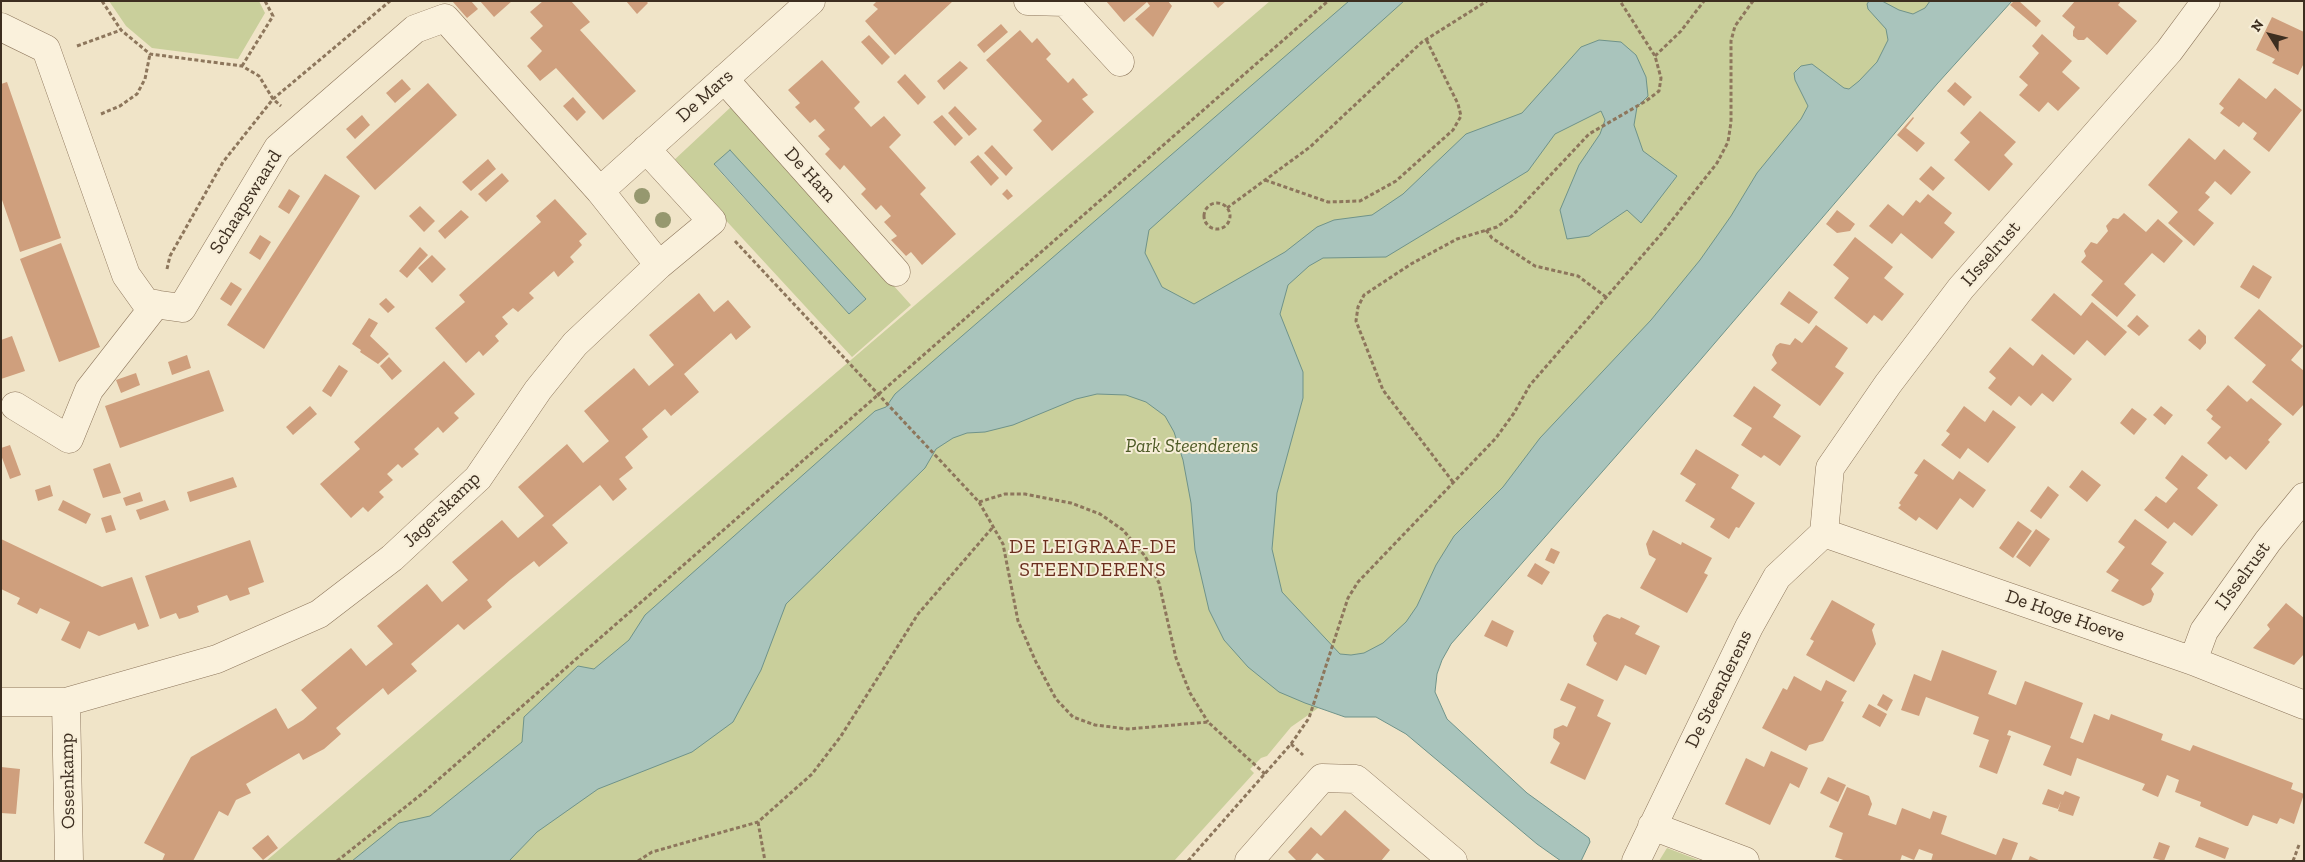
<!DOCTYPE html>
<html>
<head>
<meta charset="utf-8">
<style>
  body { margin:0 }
  #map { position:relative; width:2305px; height:862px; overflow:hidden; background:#f0e4c8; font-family:"Zilla Slab",serif }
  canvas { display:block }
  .frame { position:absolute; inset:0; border:2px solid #3d2e20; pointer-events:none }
  .north { position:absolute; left:2245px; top:10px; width:50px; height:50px; -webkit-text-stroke:4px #f7eed8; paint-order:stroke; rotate:306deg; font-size:14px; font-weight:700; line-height:20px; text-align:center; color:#3d2e20 }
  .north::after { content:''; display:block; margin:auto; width:18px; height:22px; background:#3d2e20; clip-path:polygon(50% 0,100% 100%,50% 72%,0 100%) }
</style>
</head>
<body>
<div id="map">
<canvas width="2305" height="862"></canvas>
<div class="frame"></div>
<div class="north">N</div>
</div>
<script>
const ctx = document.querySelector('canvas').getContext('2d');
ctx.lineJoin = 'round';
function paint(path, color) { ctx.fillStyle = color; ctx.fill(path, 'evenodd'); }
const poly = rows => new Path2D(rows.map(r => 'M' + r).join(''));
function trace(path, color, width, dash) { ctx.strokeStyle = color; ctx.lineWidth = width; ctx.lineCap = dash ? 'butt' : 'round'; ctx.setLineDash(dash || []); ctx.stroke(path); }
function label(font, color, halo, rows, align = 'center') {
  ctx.font = font + ' "Zilla Slab",serif'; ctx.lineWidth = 4; ctx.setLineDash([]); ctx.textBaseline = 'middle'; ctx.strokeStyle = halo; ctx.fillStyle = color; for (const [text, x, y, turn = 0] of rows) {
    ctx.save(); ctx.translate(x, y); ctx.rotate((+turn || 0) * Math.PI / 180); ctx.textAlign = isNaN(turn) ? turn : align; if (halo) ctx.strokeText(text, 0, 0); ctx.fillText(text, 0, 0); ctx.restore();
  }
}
paint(poly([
  [109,1,259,1,265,13,238,59,152,48,126,26],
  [1270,1,1972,1,1383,663,1291,727,1267,756,1261,758,1250,769,1254,773,1174,861,266,861],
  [732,106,911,305,852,357,672,162],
  [714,165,866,299,849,314],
  [1667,848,1701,861,1659,861]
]), '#c9cf9b');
const water = poly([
  [1349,1,1404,1,1149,230,1145,253,1162,287,1194,304,1285,252,1317,227,1334,220,1372,215,1403,194,1466,134,1522,113,1581,47,1599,40,1621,42,1636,55,1646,77,1648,96,1637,107,1634,125,1643,151,1677,176,1641,223,1627,210,1589,236,1567,239,1560,210,1579,165,1600,134,1605,120,1601,111,1555,134,1528,171,1386,257,1323,258,1309,266,1288,285,1280,314,1303,372,1303,398,1277,493,1272,549,1282,592,1340,654,1351,655,1364,653,1383,643,1406,622,1417,606,1436,565,1454,536,1503,487,1540,438,1651,320,1700,260,1731,216,1757,173,1801,119,1808,106,1795,80,1794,73,1801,66,1812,64,1844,88,1849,89,1859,81,1877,62,1888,40,1886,29,1868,9,1867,4,1869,1,1882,1,1899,10,1913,14,1925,8,1930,1,2012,1,1937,84,1696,365,1451,644,1442,660,1437,674,1435,692,1447,719,1527,793,1589,838,1590,842,1581,861,1561,861,1537,844,1406,734,1376,717,1345,717,1305,703,1279,692,1248,667,1224,640,1209,610,1195,550,1191,503,1183,460,1174,432,1165,416,1146,402,1126,395,1097,394,1076,399,1013,425,985,432,967,433,953,438,936,449,925,468,786,604,761,670,733,722,692,752,598,789,537,832,509,861,352,861,399,823,430,816,522,742,524,717,578,666,594,669,629,640,645,615,875,411,886,407,895,394,1349,1],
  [730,150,866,299,849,314,714,164,730,150]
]);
paint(water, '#a9c4bc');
trace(water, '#6f938a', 1);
paint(poly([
  [455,1,471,1,478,9,467,18,453,2],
  [480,1,512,1,494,17],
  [543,1,571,1,590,22,580,30,636,91,603,120,556,68,540,81,527,66,542,51,530,38,543,26,530,12],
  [626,1,646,1,648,3,637,14],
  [877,1,953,1,895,55,865,21,878,9,873,5],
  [1106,1,1168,1,1172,6,1153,37,1135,19,1150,6,1147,2,1124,22],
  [1212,1,1226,1,1218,8],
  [2014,1,2019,1,2041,21,2036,27,2010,5],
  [2075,1,2121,1,2118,5,2137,21,2107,55,2087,37,2084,40,2078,40,2073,36,2073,31,2075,27,2062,16],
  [2272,17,2304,32,2304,63,2298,75,2272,63,2275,59,2256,50],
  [1001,24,1008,32,984,53,977,45],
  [1020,30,1032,43,1037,38,1051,54,1046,59,1068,83,1073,78,1080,86,1088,95,1082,99,1094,112,1052,151,1033,130,1042,121,986,60],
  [2042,34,2072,61,2062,72,2080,88,2058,111,2048,102,2039,112,2019,95,2028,85,2019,77,2039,53,2032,46],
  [869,35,890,57,882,65,861,42],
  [822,60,860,102,854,108,871,127,884,116,901,135,889,147,926,188,920,194,956,234,922,265,911,252,906,256,891,240,897,236,884,222,891,216,881,205,876,210,861,194,866,189,844,165,840,170,825,154,830,149,818,136,825,130,815,119,810,123,795,107,800,103,788,90],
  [960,61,968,68,944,90,937,81],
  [905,74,926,97,918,105,897,82],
  [2239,78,2266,99,2275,88,2302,110,2269,152,2253,139,2257,133,2243,122,2239,127,2220,113,2224,108,2219,104],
  [402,79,411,89,395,103,386,93],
  [7,82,61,238,20,252,1,197,1,84],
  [1955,82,1972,97,1964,106,1947,91],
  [428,83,457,115,375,190,346,157],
  [573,97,586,112,577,121,563,106],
  [955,106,977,129,969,136,948,113],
  [1980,111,2016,142,2004,155,2013,164,1989,191,1954,160,1970,142,1960,133],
  [362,115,370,125,355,139,346,129],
  [942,115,963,138,955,146,933,122],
  [1913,117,1914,118,1906,128,1925,143,1917,152,1897,135],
  [2189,138,2215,160,2224,149,2251,172,2231,195,2215,181,2205,193,2210,197,2198,210,2214,223,2194,246,2168,223,2178,212,2148,185],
  [992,145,1013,168,1006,176,984,153],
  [978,155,999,178,991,186,970,162],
  [488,159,496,169,471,191,462,182],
  [1931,166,1945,178,1933,191,1919,179],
  [502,173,509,181,486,202,478,194],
  [325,174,360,196,264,349,227,325],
  [289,189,300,196,289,214,278,207],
  [1007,189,1013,196,1008,200,1002,194],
  [1928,194,1952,213,1944,223,1955,232,1932,259,1901,233,1892,244,1869,226,1888,204,1903,216,1916,200,1920,203],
  [555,199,587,234,579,241,582,245,570,257,574,262,558,277,554,271,529,293,534,298,518,312,513,308,502,317,508,324,495,336,499,341,483,356,479,351,466,363,435,328,465,302,459,295,541,222,536,216],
  [420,206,435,221,424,232,409,216],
  [461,210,469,217,445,239,438,231],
  [1837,210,1855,224,1850,231,1837,233,1826,224],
  [2124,213,2146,232,2158,219,2183,241,2164,263,2152,253,2124,284,2136,295,2117,317,2091,295,2103,281,2081,262,2086,256,2084,251,2091,242,2097,244,2108,231,2106,226,2113,218,2118,219],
  [260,235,271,242,260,260,249,253],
  [1855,237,1893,267,1884,278,1904,294,1882,321,1874,315,1867,324,1834,298,1849,278,1833,265],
  [61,243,100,347,59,362,20,259],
  [420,247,428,255,407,278,399,271],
  [432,255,446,269,432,283,418,268],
  [2253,265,2272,277,2259,299,2240,287],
  [231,282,242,289,231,306,220,299],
  [1789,291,1818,312,1809,324,1780,304],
  [699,293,714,312,728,300,751,327,736,340,731,333,684,374,699,392,671,416,665,409,642,429,648,437,625,457,633,468,619,479,627,489,613,501,600,485,552,525,568,543,539,567,534,561,510,580,487,600,492,607,464,630,458,624,411,664,417,671,388,695,383,688,336,728,341,734,324,749,303,760,299,753,246,784,251,793,236,800,228,816,219,811,193,861,162,861,165,854,144,843,191,757,276,708,288,729,303,720,317,708,301,690,351,648,366,666,393,644,377,626,427,584,442,602,468,580,452,562,502,520,518,538,544,516,518,487,567,444,583,463,609,441,584,411,634,368,649,386,674,365,649,335],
  [2054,293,2081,316,2092,302,2127,332,2105,356,2087,340,2074,355,2031,320],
  [386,298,395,307,388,313,379,304],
  [2259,309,2303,346,2291,360,2304,371,2304,404,2293,416,2252,382,2266,365,2234,338],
  [2137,315,2149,326,2139,336,2127,326],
  [369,318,378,323,370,336,389,354,378,364,360,352,361,350,352,344],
  [1816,325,1848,348,1835,367,1844,373,1820,406,1771,370,1777,363,1772,355,1776,346,1780,343,1790,345,1795,338,1802,343],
  [2199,329,2206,336,2206,343,2200,350,2188,340],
  [12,336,25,371,1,379,1,340],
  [2010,347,2033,366,2042,354,2072,379,2053,402,2042,393,2031,406,2019,396,2011,406,1988,388,1996,378,1989,372],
  [187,355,191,368,172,375,168,362],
  [389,357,402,371,392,380,380,366],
  [444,361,475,394,454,413,459,418,443,433,438,427,414,449,419,454,402,468,398,464,387,474,393,480,379,492,384,497,368,512,363,507,351,518,320,484,360,449,354,442],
  [339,365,348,371,331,397,322,391],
  [209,370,224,411,120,448,105,406],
  [136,373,140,385,121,393,116,380],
  [2228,385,2247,402,2251,398,2282,424,2268,440,2270,442,2246,470,2230,456,2226,460,2207,443,2221,427,2211,419,2213,416,2206,410],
  [1754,386,1781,405,1773,417,1801,436,1780,466,1764,455,1761,458,1741,445,1752,428,1733,416],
  [310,406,317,414,293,435,286,427],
  [1964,406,1985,422,1993,410,2016,427,1988,463,1968,448,1960,459,1941,445,1950,434,1946,431],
  [2161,406,2173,415,2165,425,2153,415],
  [2132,408,2147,419,2134,435,2120,423],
  [10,445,21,475,10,479,1,455,1,448],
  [1696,449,1739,475,1731,488,1755,503,1739,528,1736,527,1729,539,1710,527,1715,519,1685,501,1696,484,1680,474],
  [2182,455,2208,475,2197,488,2218,505,2192,536,2174,522,2168,529,2144,510,2156,496,2166,503,2178,489,2165,478],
  [1924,459,1953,480,1959,471,1986,490,1973,508,1960,498,1937,530,1919,517,1916,521,1898,508,1901,505,1899,503,1918,475,1914,473],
  [110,463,121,493,103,498,93,469],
  [2082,470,2101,485,2087,502,2069,487],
  [233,477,237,487,190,502,187,492],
  [50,485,53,496,38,501,35,490],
  [2048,486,2059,495,2041,519,2030,511],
  [140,492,143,501,126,506,123,498],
  [63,500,91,514,86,524,58,510],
  [165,500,169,510,140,520,136,510],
  [111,515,116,530,106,533,101,518],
  [2135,519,2167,542,2151,564,2164,573,2151,589,2154,594,2151,602,2143,606,2111,591,2119,580,2106,572,2125,547,2118,542],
  [2018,521,2032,531,2013,558,1999,548],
  [2036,529,2050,539,2030,567,2016,557],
  [1653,530,1681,545,1682,542,1712,558,1704,573,1708,575,1687,613,1640,588,1656,559,1649,555,1646,544],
  [1,539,102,587,132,577,149,626,138,630,135,623,99,636,88,631,80,649,61,640,70,622,40,608,37,614,17,604,20,598,1,589],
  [250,540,264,582,248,588,250,594,230,601,227,595,197,606,199,612,189,616,179,619,176,613,160,619,145,576],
  [1551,548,1560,552,1554,564,1545,560],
  [1535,563,1550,572,1542,585,1527,576],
  [1832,600,1875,624,1872,630,1876,644,1854,682,1806,655,1814,641,1810,639],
  [2286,603,2304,618,2304,654,2294,665,2253,648,2270,629,2267,625],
  [1607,614,1620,619,1621,617,1640,626,1635,634,1660,646,1646,675,1625,665,1617,681,1586,665,1597,643,1594,641,1593,636,1603,617],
  [1492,620,1514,631,1507,647,1484,636],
  [1942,650,1997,671,1988,694,2016,705,2025,681,2083,703,2070,738,2083,743,2094,714,2109,720,2111,714,2163,734,2161,740,2190,751,2193,745,2293,783,2291,789,2304,794,2294,824,2280,818,2277,824,2253,815,2248,826,2246,826,2200,806,2201,802,2175,792,2179,780,2167,775,2158,797,2142,790,2145,784,2077,758,2071,776,2043,765,2051,746,2009,730,2007,735,2011,736,1997,774,1979,767,1989,740,1973,734,1979,717,1926,697,1919,716,1901,710,1914,674,1931,681],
  [1794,676,1821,691,1826,680,1847,691,1841,701,1844,702,1823,741,1809,745,1806,751,1762,728,1783,688,1787,690],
  [1568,683,1604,700,1597,716,1611,723,1585,780,1550,763,1560,743,1553,738,1554,729,1563,725,1567,727,1576,707,1560,700],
  [1883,694,1893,700,1887,711,1877,705],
  [1869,704,1887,714,1880,727,1862,717],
  [1771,751,1808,768,1799,788,1790,783,1770,825,1725,804,1746,758,1764,767],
  [1,767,20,769,16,814,1,813],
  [1828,777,1846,785,1838,802,1820,793],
  [1847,787,1869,796,1872,804,1868,815,1896,825,1902,808,1930,819,1933,811,1947,816,1941,834,1996,855,2003,838,2018,843,2011,861,1931,861,1933,854,1919,849,1914,860,1902,855,1900,861,1846,861,1835,857,1843,833,1829,827],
  [2048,789,2063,795,2065,791,2080,797,2073,816,2058,811,2061,801,2058,809,2042,804],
  [1345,810,1390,850,1381,861,1326,861,1317,853,1310,861,1297,861,1288,852,1311,827,1321,836],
  [268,835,278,848,263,860,252,848],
  [2199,837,2229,848,2225,859,2195,847],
  [2159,842,2170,846,2164,861,2153,858],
  [2030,856,2041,861,2028,861]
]), '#cf9f7d');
const minor = poly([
  [1028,1,1065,2,1120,62],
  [1,27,46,49,126,275,146,303,182,308,278,148,415,29,445,18,600,191,659,265],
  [724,79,896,272],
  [600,191,811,1],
  [15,406,69,439,89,390,156,304],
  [1824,533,1830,468,1888,384,1961,288,2169,51,2206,1],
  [1824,533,2193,661,2304,705],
  [2193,661,2204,631,2268,541,2304,497],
  [1,702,66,702,217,659,319,614,392,558,478,478,538,390,575,344,659,265,712,221,646,149],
  [66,702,69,861],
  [1652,826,1745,861],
  [1249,861,1322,778,1356,779,1453,861],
  [1636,861,1749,627,1777,577,1824,533]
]);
trace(minor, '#8d765c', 29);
trace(poly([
  [102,1,121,30,150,54,242,66,259,76,273,99,281,106],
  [77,46,121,30],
  [1655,56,1681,31,1704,1],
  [242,66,273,16,265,1],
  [101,114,120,106,137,94,145,79,150,54],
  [1265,180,1328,202,1360,201,1396,181,1453,130,1461,116,1458,104,1426,39],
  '1204 216a13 13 0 1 1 26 0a13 13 0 1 1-26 0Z',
  [1227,208,1310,147,1422,42,1487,1],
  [1486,230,1492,238,1535,266,1578,276,1606,297],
  [735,241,979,502,1003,544,1018,621,1036,662,1056,699,1073,717,1095,725,1128,729,1208,722,1265,774],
  [167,269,170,256,223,162,273,99,390,1],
  [1453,482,1383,390,1356,321,1358,307,1364,295,1411,264,1457,239,1497,227,1512,216,1589,134,1646,101,1659,91,1661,78,1655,56,1620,1],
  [979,502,1005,494,1025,494,1071,503,1100,514,1123,530,1145,556,1159,583,1176,658,1190,693,1208,722],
  [1291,744,1303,755],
  [758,822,765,861],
  [337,861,423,793,1328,1],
  [638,861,652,852,758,822,812,774,841,736,918,614,993,527],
  [1188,861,1291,744,1309,718,1348,598,1358,582,1496,438,1514,413,1530,385,1662,233,1717,163,1728,142,1731,122,1731,41,1735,26,1753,1],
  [2293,861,2299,845]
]), '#8d765c', 3, [4, 2.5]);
trace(minor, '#faf1dc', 28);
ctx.fillStyle = '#96986f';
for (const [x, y] of [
  [642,196],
  [663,220]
]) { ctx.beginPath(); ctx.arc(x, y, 8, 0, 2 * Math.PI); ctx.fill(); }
label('19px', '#3d2e20', '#f7eed8', [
  ["De Mars",705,96,-42],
  ["De Ham",810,175,48],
  ["Schaapswaard",246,202,-58],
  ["IJsselrust",1991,254,-49],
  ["Jagerskamp",442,510,-44],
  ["IJsselrust",2243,576,-54],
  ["De Hoge Hoeve",2065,616,19],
  ["De Steenderens",1719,689,-64],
  ["Ossenkamp",68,781,-91]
]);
label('italic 19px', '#4d5a26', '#f7eed8', [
  ["Park Steenderens",1192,447]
]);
ctx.letterSpacing = '1px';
label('20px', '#6b2e1e', '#f7eed8', [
  ["DE LEIGRAAF-DE",1093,547],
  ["STEENDERENS",1093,570]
]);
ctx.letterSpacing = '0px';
</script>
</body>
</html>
